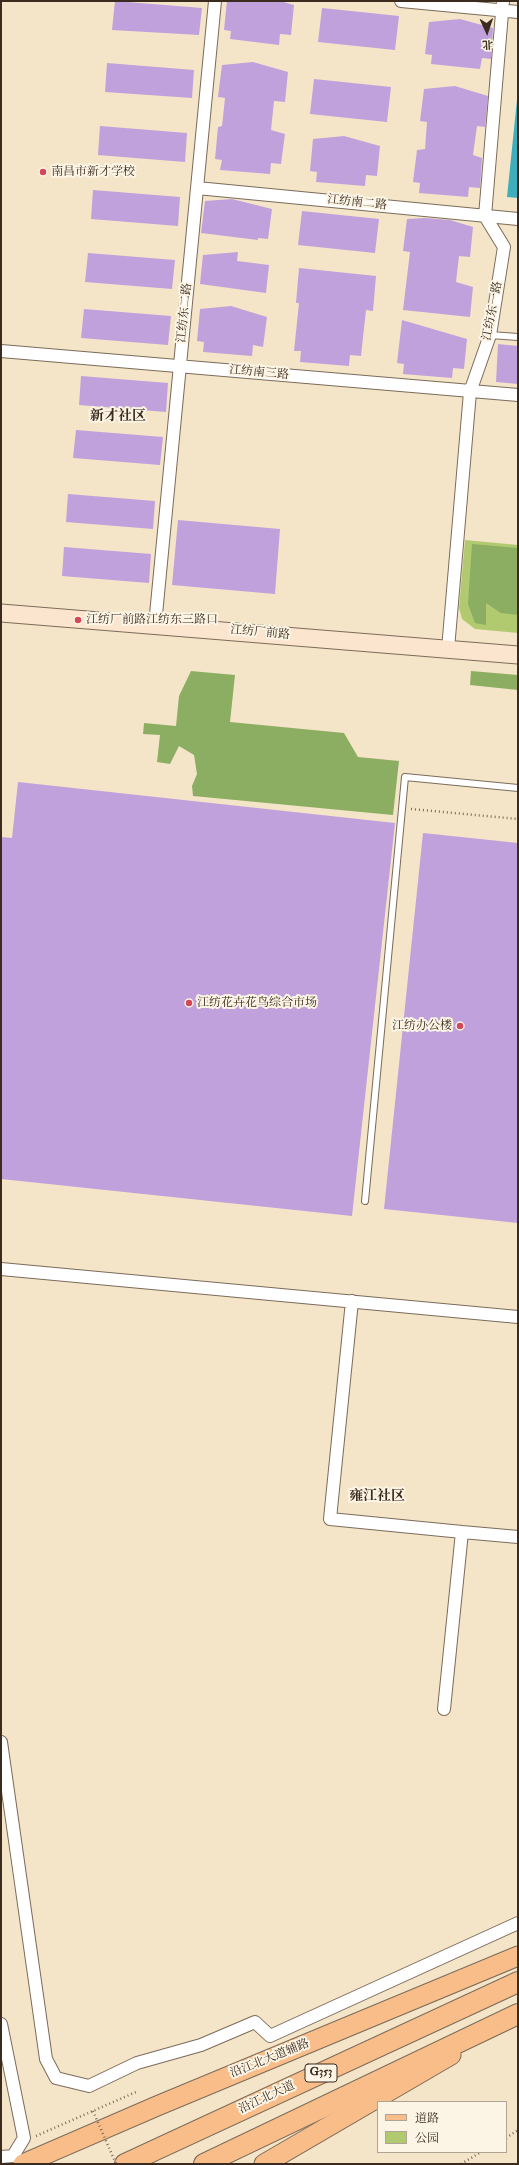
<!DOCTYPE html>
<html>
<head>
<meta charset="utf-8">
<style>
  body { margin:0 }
  #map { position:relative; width:519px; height:2165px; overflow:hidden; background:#f4e5c9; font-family:"IM FELL Double Pica","Noto Serif SC",serif }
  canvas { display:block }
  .frame { position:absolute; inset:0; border:2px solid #3b2a1e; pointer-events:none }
  .legend { position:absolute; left:377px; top:2101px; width:130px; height:52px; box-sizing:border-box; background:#fcf5e5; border:1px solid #afa495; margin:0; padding:5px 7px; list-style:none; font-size:12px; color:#3b2a1e }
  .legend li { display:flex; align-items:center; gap:8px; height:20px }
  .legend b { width:20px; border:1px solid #afa495 }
  .north { position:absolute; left:467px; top:12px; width:40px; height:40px; -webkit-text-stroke:3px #fcf5e5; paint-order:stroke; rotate:177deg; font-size:11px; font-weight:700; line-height:16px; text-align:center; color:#3b2a1e }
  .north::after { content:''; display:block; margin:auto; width:14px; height:18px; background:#3b2a1e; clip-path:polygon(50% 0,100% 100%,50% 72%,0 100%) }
</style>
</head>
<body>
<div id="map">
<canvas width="519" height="2165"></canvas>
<div class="frame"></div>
<ul class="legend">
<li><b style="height:5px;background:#f8bd88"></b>道路</li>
<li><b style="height:11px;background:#b1ca6f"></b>公园</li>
</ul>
<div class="north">北</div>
</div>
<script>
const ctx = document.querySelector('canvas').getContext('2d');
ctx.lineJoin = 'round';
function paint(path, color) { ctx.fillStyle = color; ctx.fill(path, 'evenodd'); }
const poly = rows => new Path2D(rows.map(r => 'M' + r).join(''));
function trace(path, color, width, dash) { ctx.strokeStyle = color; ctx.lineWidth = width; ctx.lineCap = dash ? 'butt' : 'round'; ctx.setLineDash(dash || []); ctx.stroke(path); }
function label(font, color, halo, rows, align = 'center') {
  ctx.font = font + ' "IM FELL Double Pica","Noto Serif SC",serif'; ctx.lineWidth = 4; ctx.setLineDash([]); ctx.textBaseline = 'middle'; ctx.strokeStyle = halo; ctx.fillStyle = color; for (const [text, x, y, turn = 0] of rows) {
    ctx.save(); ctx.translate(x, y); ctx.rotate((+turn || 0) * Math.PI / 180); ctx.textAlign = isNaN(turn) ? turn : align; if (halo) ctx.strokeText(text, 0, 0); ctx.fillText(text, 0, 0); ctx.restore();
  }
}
paint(poly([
  [465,540,518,545,518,633,475,629,462,619,459,608]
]), '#b1ca6f');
paint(poly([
  [472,544,518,548,518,615,501,613,486,603,486,625,475,623,468,604],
  [191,671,235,675,230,722,344,733,358,757,399,761,393,815,193,796,192,786,197,774,194,755,179,746,170,764,157,762,160,735,143,734,144,723,176,726,179,696],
  [471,671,518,675,518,690,470,685]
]), '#8cae62');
paint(poly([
  [518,90,518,198,507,197]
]), '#3faebc');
paint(poly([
  [115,1,202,8,199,35,112,30],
  [227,1,280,1,294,5,291,35,280,34,279,45,230,39,231,31,224,30],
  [322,8,399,16,395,50,318,42],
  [460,19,493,28,491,59,482,58,480,69,431,64,432,55,425,54,429,22],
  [253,62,288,72,285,102,274,101,271,130,285,134,281,164,271,163,270,174,220,170,222,160,215,159,218,127,222,126,225,98,218,97,222,65],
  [107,63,194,70,192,98,105,92],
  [314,79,391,87,387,122,310,114],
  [455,86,488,96,485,127,477,126,473,155,482,158,480,188,469,187,468,197,419,193,420,183,413,182,417,150,425,149,427,122,420,121,424,89],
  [100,126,187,133,185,162,98,155],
  [344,136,380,146,377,176,366,175,365,186,316,182,317,172,310,171,313,139],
  [93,190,180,197,178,226,91,219],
  [232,199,272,209,268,239,258,238,258,240,201,233,205,201],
  [302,211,379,219,375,253,298,245],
  [425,218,450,220,473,227,470,257,459,256,456,282,473,287,470,317,403,310,410,252,403,251,407,219],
  [238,252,237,261,269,265,266,293,200,284,203,255],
  [88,253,175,260,172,289,85,282],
  [299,268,376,276,373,311,366,310,361,356,350,355,349,366,300,362,301,351,294,351,299,303,296,303],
  [231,306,267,317,263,347,253,345,252,356,203,352,204,342,197,341,200,309],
  [84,309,171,316,168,345,81,338],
  [402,320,467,339,464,369,453,368,452,378,403,374,404,364,397,363],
  [498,344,518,346,518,384,496,382],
  [81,376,168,383,166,412,79,405],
  [76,430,163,437,160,465,73,458],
  [68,494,155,501,153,529,66,522],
  [178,520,280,529,275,594,172,585],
  [64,547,151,554,149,583,62,576],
  [18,782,395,823,352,1216,1,1179,1,837,12,838],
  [423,833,518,843,518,1223,384,1209]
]), '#c1a1dc');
const service = poly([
  [490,335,518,337],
  [365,1201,405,777,518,788]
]);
const minor = poly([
  [401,1,518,12],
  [197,188,518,219],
  [1,351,518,395],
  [155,625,215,1],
  [448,649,470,392,490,335,504,247,485,216,503,1],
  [1,1269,518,1317],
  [352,1301,330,1519,462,1532,444,1709],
  [462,1532,518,1537],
  [1,1742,46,2059,56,2078,89,2086,137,2063,201,2045,255,2022,270,2036,518,1923],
  [1,2024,24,2138,13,2156,1,2157]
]);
const secondary = poly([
  [1,613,518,655]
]);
const primary = poly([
  [23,2164,157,2106,518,1956],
  [264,2164,451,2055]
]);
const trunk = poly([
  [125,2164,518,1982],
  [204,2164,518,2014]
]);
trace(service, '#7c6b5a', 8);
trace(minor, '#7c6b5a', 14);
trace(secondary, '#7c6b5a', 19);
trace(primary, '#7c6b5a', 21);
trace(trunk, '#7c6b5a', 22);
trace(poly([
  [411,809,518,819],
  [36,2136,136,2092],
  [506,2138,518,2130],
  [461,2164,481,2152]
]), '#7c6b5a', 2.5, [1, 3]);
trace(service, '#fff', 6);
trace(minor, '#fff', 12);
trace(secondary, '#fce5cf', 17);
trace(primary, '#f8bd88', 19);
trace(trunk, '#f8bd88', 20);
trace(poly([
  [93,2111,116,2164]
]), '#7c6b5a', 2.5, [1, 3]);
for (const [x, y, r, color] of [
  [43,172,4,"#d1495b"],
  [78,620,4,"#d1495b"],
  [189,1003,4,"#d1495b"],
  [460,1026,4,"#d1495b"]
]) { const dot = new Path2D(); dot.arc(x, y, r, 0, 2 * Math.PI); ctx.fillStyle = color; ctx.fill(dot); trace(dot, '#fcf5e5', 1.5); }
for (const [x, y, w] of [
  [321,2073,32]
]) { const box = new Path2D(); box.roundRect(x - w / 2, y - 9, w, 18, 3); ctx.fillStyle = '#fcf5e5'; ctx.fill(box); trace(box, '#3b2a1e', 1); }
label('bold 11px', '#3b2a1e', null, [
  ["G353",321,2073]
]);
label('12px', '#3b2a1e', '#fcf5e5', [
  ["南昌市新才学校",51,172],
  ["江纺厂前路江纺东三路口",86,620],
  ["江纺花卉花鸟综合市场",197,1003],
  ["江纺办公楼",452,1026,"right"]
], 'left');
label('12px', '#3b2a1e', '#fcf5e5', [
  ["江纺南二路",357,203,6],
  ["江纺东一路",493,311,-79],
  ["江纺东二路",185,313,-84],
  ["江纺南三路",259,373,5],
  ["江纺厂前路",260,633,5],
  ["沿江北大道辅路",270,2059,-22],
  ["沿江北大道",267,2098,-25]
]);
label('bold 14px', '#3b2a1e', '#fcf5e5', [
  ["新才社区",118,417],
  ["雍江社区",377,1497]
]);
</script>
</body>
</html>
